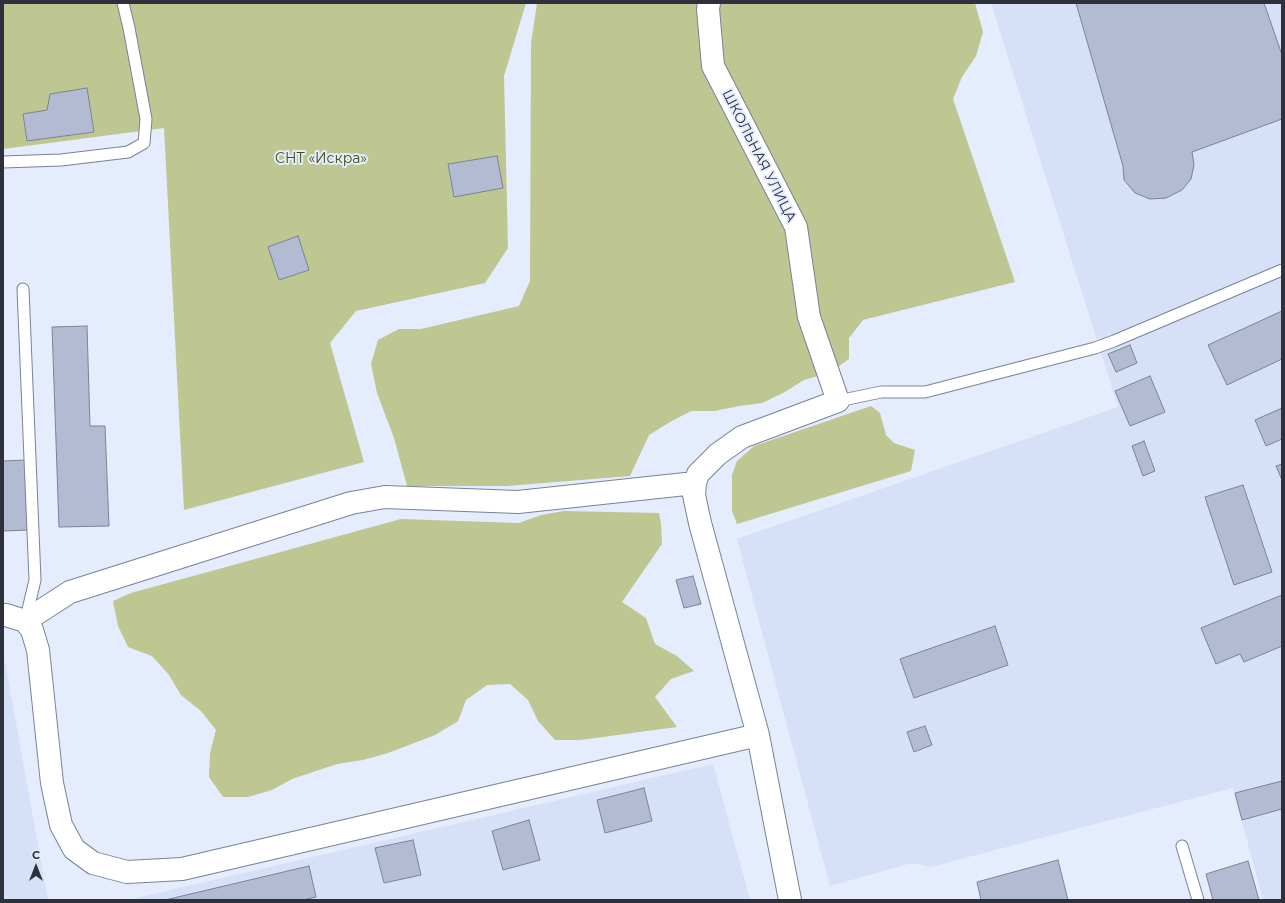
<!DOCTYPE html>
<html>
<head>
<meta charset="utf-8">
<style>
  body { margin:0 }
  #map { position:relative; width:1285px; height:903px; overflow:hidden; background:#e4ecfe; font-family:Montserrat,sans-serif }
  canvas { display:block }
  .frame { position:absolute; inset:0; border:4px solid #2e313a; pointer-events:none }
  .north { position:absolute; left:16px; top:847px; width:40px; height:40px; -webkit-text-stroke:3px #e4ecfe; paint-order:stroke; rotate:0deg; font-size:11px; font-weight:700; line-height:16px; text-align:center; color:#2e313a }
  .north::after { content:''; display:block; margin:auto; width:14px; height:18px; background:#2e313a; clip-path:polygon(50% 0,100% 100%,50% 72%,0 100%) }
</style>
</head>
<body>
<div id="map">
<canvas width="1285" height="903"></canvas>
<div class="frame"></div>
<div class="north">С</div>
</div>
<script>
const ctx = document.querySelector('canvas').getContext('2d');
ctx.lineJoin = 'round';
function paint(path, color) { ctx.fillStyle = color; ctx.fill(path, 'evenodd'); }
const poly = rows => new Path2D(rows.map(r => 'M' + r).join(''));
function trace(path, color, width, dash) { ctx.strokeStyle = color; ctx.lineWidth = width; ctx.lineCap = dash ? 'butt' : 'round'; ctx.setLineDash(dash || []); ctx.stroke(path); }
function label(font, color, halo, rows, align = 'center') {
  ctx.font = font + ' Montserrat,sans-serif'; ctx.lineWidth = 4; ctx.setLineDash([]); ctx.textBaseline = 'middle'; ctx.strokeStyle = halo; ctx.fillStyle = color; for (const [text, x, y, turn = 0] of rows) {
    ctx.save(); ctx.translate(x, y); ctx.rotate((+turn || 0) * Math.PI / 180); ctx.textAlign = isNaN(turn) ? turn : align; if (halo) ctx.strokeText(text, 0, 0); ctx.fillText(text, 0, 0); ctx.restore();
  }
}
paint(poly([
  [991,3,1282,3,1282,900,1263,900,1233,788,930,867,912,863,830,886,737,539,1118,407],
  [3,651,48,900,3,900],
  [713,764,750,900,128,900]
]), '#d6e0f7');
paint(poly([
  [3,3,526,3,504,76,508,248,485,283,356,311,330,343,364,462,184,510,164,128,3,149],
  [537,3,975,3,983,32,976,56,962,77,953,99,1015,282,863,320,849,338,849,359,829,373,804,380,783,393,762,403,739,406,715,411,691,411,670,422,649,435,630,476,507,486,407,486,394,438,377,393,371,364,378,340,399,329,421,329,519,306,530,281,531,43],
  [871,406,880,413,886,435,894,443,915,450,911,471,737,524,732,511,732,475,737,461,754,446],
  [564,511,659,513,661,524,662,544,622,602,646,618,655,644,677,656,694,671,671,679,655,697,677,727,580,740,555,740,538,721,528,700,510,684,487,685,466,700,458,721,435,735,388,753,363,760,337,764,292,779,272,790,248,797,223,797,209,777,210,753,216,730,201,711,181,695,169,675,152,656,128,647,118,626,113,601,131,593,401,519,519,523,541,515]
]), '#bec791');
const building = poly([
  [1076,3,1264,3,1282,55,1282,119,1192,152,1194,165,1191,179,1182,190,1166,198,1150,199,1135,193,1124,180,1123,166,1076,3],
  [87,88,94,132,27,141,23,114,47,110,50,94,87,88],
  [497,156,503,188,454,197,448,164,497,156],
  [298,236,309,270,279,280,268,247,298,236],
  [1282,311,1282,359,1227,385,1208,345,1282,311],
  [87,326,90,426,105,426,109,526,59,527,52,327,87,326],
  [1130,345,1137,363,1116,372,1108,354,1130,345],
  [1150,376,1165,412,1130,426,1115,391,1150,376],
  [1282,408,1282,439,1266,446,1255,420,1282,408],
  [1144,441,1155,471,1143,476,1132,446,1144,441],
  [26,460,29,530,3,531,3,461,26,460],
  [1282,464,1282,480,1276,466,1282,464],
  [1243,485,1272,572,1234,585,1205,497,1243,485],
  [693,576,701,604,684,608,676,580,693,576],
  [1282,595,1282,646,1244,662,1240,654,1216,664,1201,628,1282,595],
  [995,626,1008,665,914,698,900,659,995,626],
  [925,726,932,745,914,752,907,732,925,726],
  [1282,781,1282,809,1242,820,1235,793,1282,781],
  [644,788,652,821,605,833,597,800,644,788],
  [529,820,540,860,503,870,492,831,529,820],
  [413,840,421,875,384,883,375,848,413,840],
  [1058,860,1068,900,981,900,977,882,1058,860],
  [1248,861,1259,900,1213,900,1206,874,1248,861],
  [309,866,316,897,303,900,165,900,309,866]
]);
paint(building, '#b2bbd1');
trace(building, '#7a8397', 1);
const lane = poly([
  [3,162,61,160,128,152,144,143,146,119,129,28,123,3],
  [23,289,35,580,26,618],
  [838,401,881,392,925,392,1095,348,1114,341,1282,270],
  [1182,846,1198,900]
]);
const street = poly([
  [709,3,708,9,713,66,796,227,809,317,838,401,742,437,718,454,698,474,695,483,694,495,700,523,758,735,790,900],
  [3,615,6,615,25,621,32,630,38,650,52,783,61,825,74,849,93,863,127,872,182,869,758,735],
  [25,621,70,592,351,503,385,497,518,502,695,483]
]);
trace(lane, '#798297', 13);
trace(street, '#798297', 24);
trace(lane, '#fff', 11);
trace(street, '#fff', 22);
label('14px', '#2e313a', '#e4ecfe', [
  ["ШКОЛЬНАЯ УЛИЦА",759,156,63]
]);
label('14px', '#454c10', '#e4ecfe', [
  ["СНТ «Искра»",321,159]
]);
</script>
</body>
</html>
